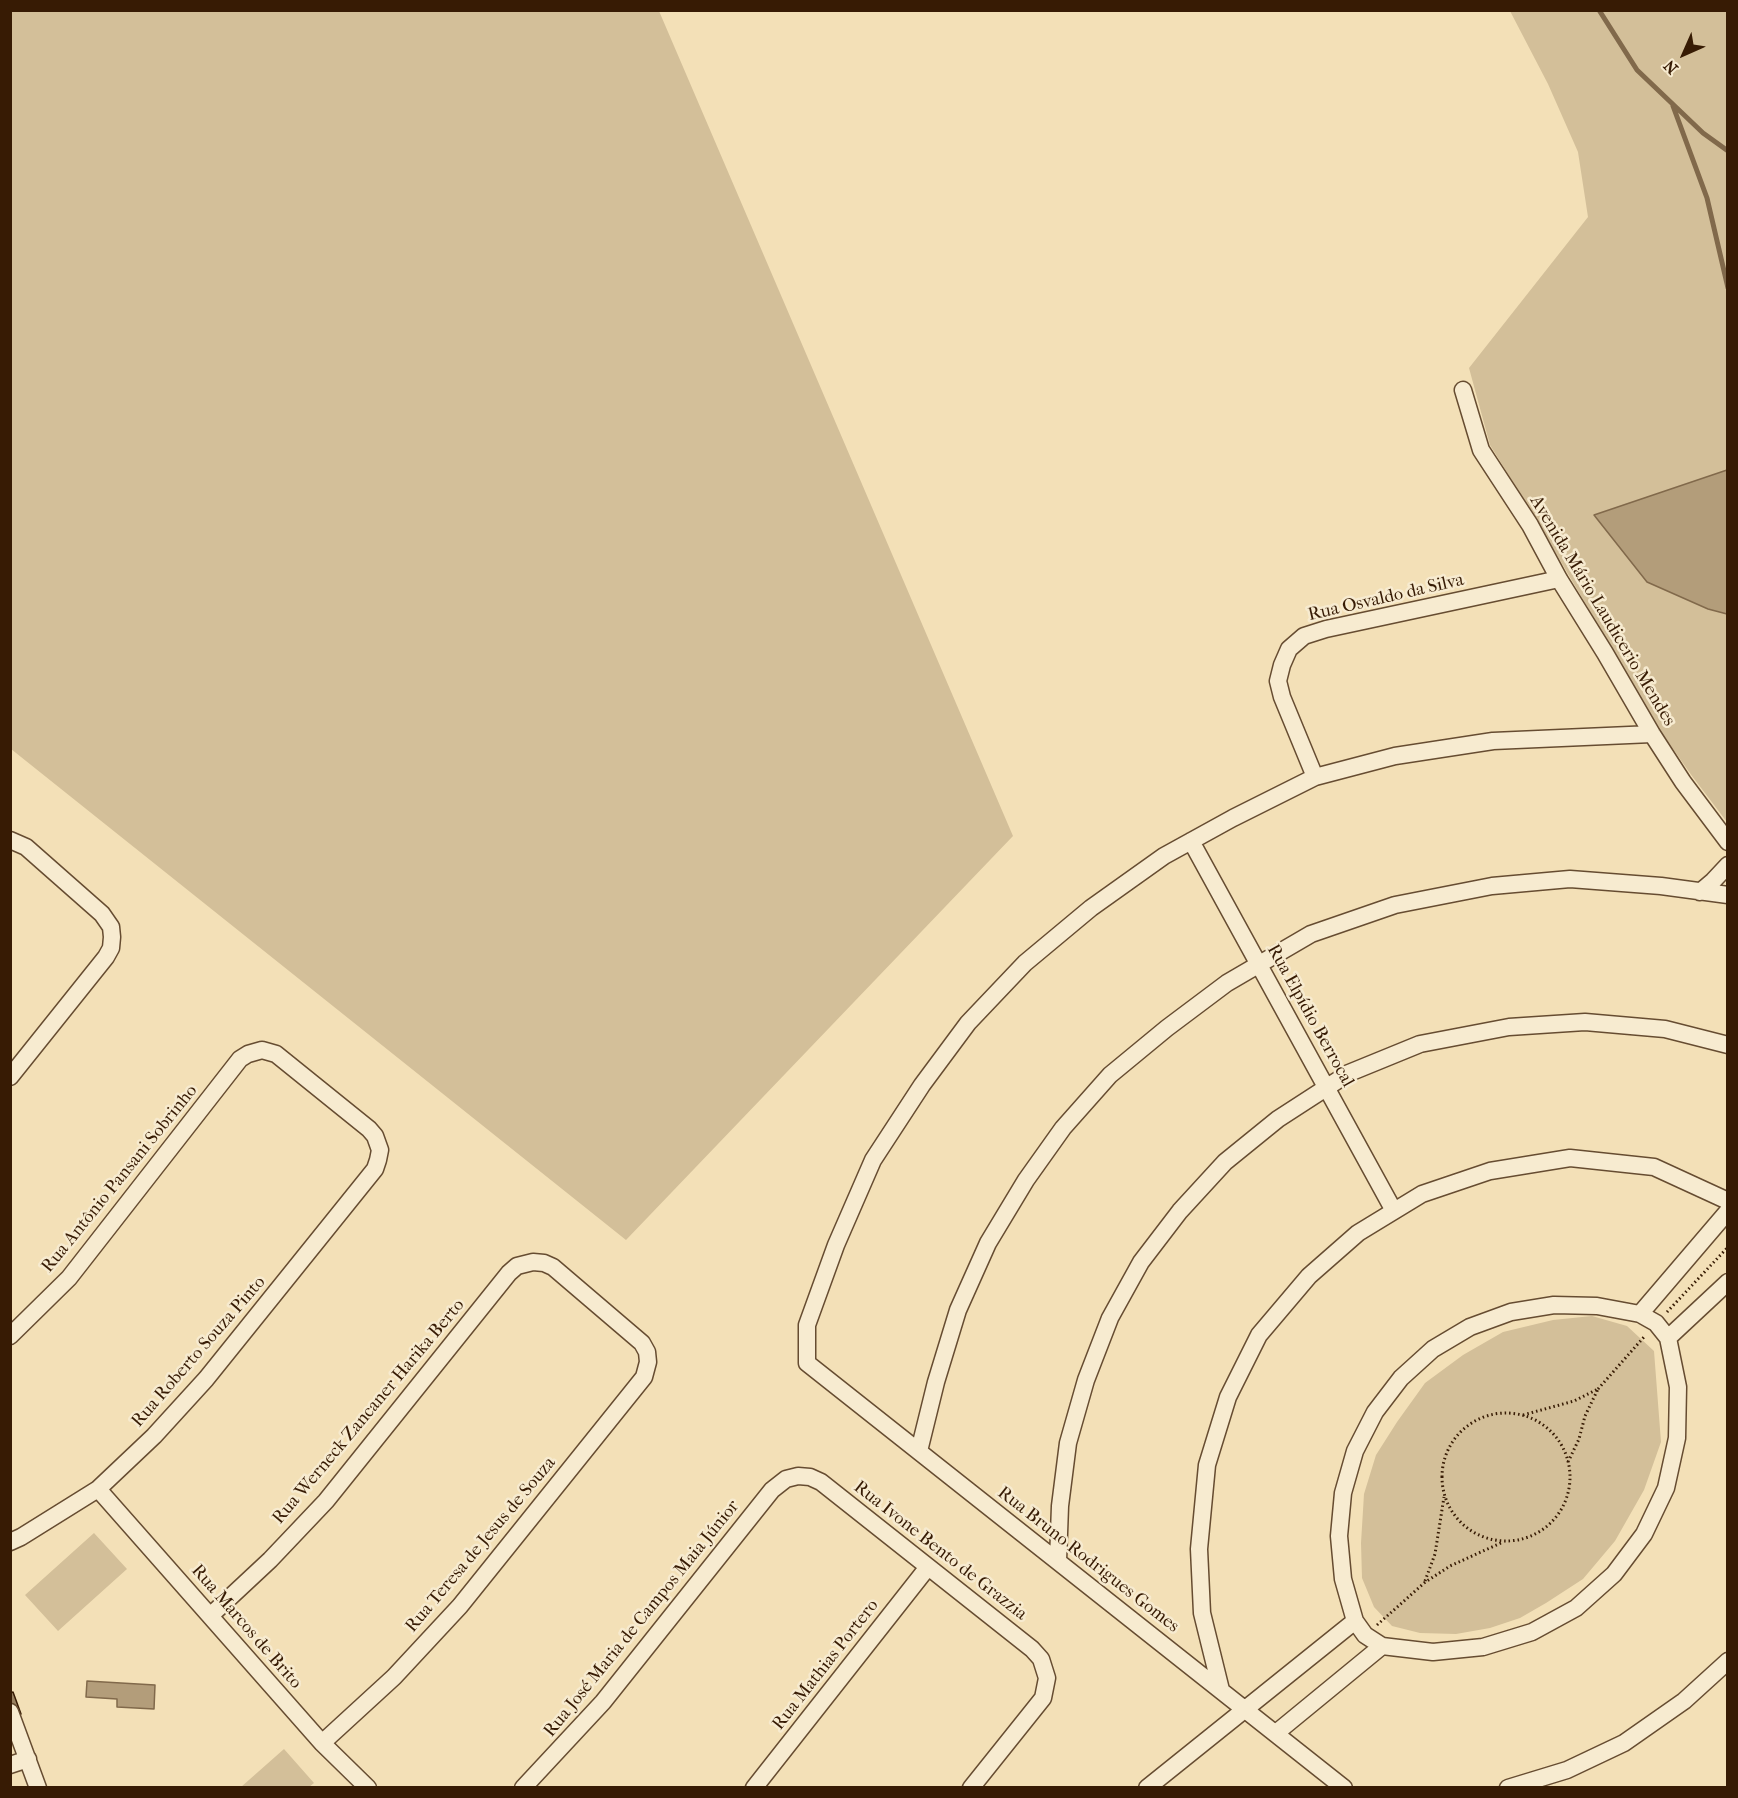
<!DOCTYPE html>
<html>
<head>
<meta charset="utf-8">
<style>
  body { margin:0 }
  #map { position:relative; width:1738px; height:1798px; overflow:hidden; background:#f3e0b7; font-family:"IM FELL French Canon",serif }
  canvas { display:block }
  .frame { position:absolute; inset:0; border:12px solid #371b04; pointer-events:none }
  .north { position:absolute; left:1654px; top:24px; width:60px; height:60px; -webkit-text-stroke:4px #f7ebd0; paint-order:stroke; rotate:225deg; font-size:16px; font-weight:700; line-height:24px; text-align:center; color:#371b04 }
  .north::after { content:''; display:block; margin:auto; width:21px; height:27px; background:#371b04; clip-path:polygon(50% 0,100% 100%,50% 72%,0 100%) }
</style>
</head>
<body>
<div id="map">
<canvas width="1738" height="1798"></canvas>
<div class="frame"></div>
<div class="north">N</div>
</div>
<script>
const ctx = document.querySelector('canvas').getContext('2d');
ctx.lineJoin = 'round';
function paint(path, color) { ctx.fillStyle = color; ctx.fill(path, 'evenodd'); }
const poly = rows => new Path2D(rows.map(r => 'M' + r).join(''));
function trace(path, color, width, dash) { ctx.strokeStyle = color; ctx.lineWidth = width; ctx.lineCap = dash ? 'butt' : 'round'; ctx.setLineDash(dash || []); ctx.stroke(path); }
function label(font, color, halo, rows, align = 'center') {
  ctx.font = font + ' "IM FELL French Canon",serif'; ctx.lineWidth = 5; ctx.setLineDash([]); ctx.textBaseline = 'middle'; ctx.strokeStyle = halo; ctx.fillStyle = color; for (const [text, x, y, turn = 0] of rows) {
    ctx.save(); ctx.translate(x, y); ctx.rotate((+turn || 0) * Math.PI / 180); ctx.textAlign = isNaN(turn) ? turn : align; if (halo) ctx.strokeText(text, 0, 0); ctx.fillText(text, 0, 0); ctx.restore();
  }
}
paint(poly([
  [10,11,659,11,1013,836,626,1240,11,749],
  [1510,11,1727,11,1727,470,1594,516,1708,609,1727,614,1727,822,1692,776,1659,729,1537,521,1490,445,1469,368,1588,217,1578,152,1548,84],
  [1592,1316,1627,1326,1654,1351,1661,1442,1644,1490,1615,1541,1583,1579,1546,1603,1520,1618,1490,1628,1456,1634,1420,1633,1392,1626,1374,1607,1362,1578,1361,1543,1364,1494,1376,1455,1397,1422,1425,1383,1463,1355,1503,1332,1553,1320],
  [94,1533,127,1569,58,1631,25,1595],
  [284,1749,314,1783,309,1787,241,1787]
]), '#d3bf99');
const water = poly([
  [1727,470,1728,470,1727,614,1708,609,1647,582,1594,515,1727,470],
  [87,1681,155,1685,154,1709,117,1707,117,1699,86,1697,87,1681]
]);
paint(water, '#b39d7a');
trace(water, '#81694b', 1.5);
trace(poly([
  [1599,10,1637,70,1703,133,1728,151],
  [1673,106,1707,198,1728,288]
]), '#81694b', 5);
const building = poly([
  [13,1692,21,1714,10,1718,10,1693,13,1692]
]);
paint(building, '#998161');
trace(building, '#371b04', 1.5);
const street = poly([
  [1463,390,1481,450,1530,525,1559,579,1605,653,1652,734,1683,782,1728,842],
  [1315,777,1282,697,1278,681,1282,665,1289,649,1304,636,1326,629,1559,579],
  [10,840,26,847,102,914,111,927,112,937,111,948,106,957,10,1077],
  [1191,841,1394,1211],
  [1700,892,1713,881,1728,865],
  [1554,1305,1597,1306,1640,1314,1656,1323,1668,1338,1678,1387,1677,1438,1666,1488,1644,1534,1614,1574,1576,1608,1532,1632,1483,1647,1433,1652,1382,1646,1365,1635,1355,1621,1343,1579,1339,1536,1343,1493,1355,1451,1375,1412,1401,1378,1433,1349,1470,1327,1511,1312,1554,1305],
  [1640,1314,1728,1211],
  [10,1336,69,1278,240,1059,248,1054,262,1050,276,1054,369,1129,375,1136,380,1150,378,1160,375,1169,206,1379,154,1436,98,1489,21,1537,10,1542],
  [1668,1338,1728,1282],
  [919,1451,936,1382,958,1310,988,1243,1026,1180,1063,1128,1110,1075,1167,1028,1227,983,1311,934,1395,905,1492,886,1570,879,1661,886,1728,895],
  [98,1489,322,1743,368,1788],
  [1058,1561,1060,1506,1068,1443,1086,1380,1110,1318,1141,1262,1180,1211,1225,1162,1278,1119,1349,1073,1420,1044,1509,1027,1585,1022,1665,1029,1728,1045],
  [210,1616,270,1560,326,1501,509,1273,517,1266,533,1262,544,1263,553,1267,642,1343,647,1352,648,1362,644,1377,460,1606,394,1677,322,1743],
  [1221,1690,1202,1613,1199,1549,1207,1465,1228,1397,1259,1335,1309,1276,1358,1233,1422,1194,1490,1171,1570,1158,1654,1167,1728,1201],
  [10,1712,38,1788],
  [1276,1733,1382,1646],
  [10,1765,28,1759],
  [523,1788,603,1702,772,1490,786,1479,798,1476,810,1477,821,1482,1032,1649,1041,1659,1047,1678,1043,1698,971,1788],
  [754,1788,928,1567],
  [1147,1788,1355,1621],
  [1344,1788,807,1363,807,1325,836,1245,873,1160,922,1085,968,1023,1025,963,1091,908,1164,856,1233,818,1315,777,1395,756,1493,741,1652,734],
  [1508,1788,1567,1770,1624,1743,1684,1701,1728,1661]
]);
trace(street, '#664c31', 19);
trace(poly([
  [1667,1312,1728,1247],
  [1598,1389,1644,1337],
  '1442 1477a64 64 0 1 1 128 0a64 64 0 1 1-128 0Z',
  [1523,1415,1574,1401,1598,1389,1585,1416,1579,1439,1568,1462],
  [1425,1581,1435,1554,1444,1497],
  [1377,1625,1424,1583,1450,1566,1503,1542]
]), '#371b04', 3, [1.5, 3]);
trace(street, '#f7ebd0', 16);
label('18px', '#371b04', '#f7ebd0', [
  ["Rua Osvaldo da Silva",1386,598,-13],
  ["Avenida Mário Laudicerio Mendes",1602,611,59],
  ["Rua Elpídio Berrocal",1310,1016,61],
  ["Rua Antônio Pansani Sobrinho",120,1179,-51],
  ["Rua Roberto Souza Pinto",199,1352,-49],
  ["Rua Werneck Zancaner Harika Berto",369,1412,-50],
  ["Rua Teresa de Jesus de Souza",481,1545,-50],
  ["Rua Ivone Bento de Grazzia",940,1551,38],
  ["Rua Bruno Rodrigues Gomes",1088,1560,38],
  ["Rua José Maria de Campos Maia Júnior",642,1619,-51],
  ["Rua Marcos de Brito",246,1627,49],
  ["Rua Mathias Portero",826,1665,-52]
]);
</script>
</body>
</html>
